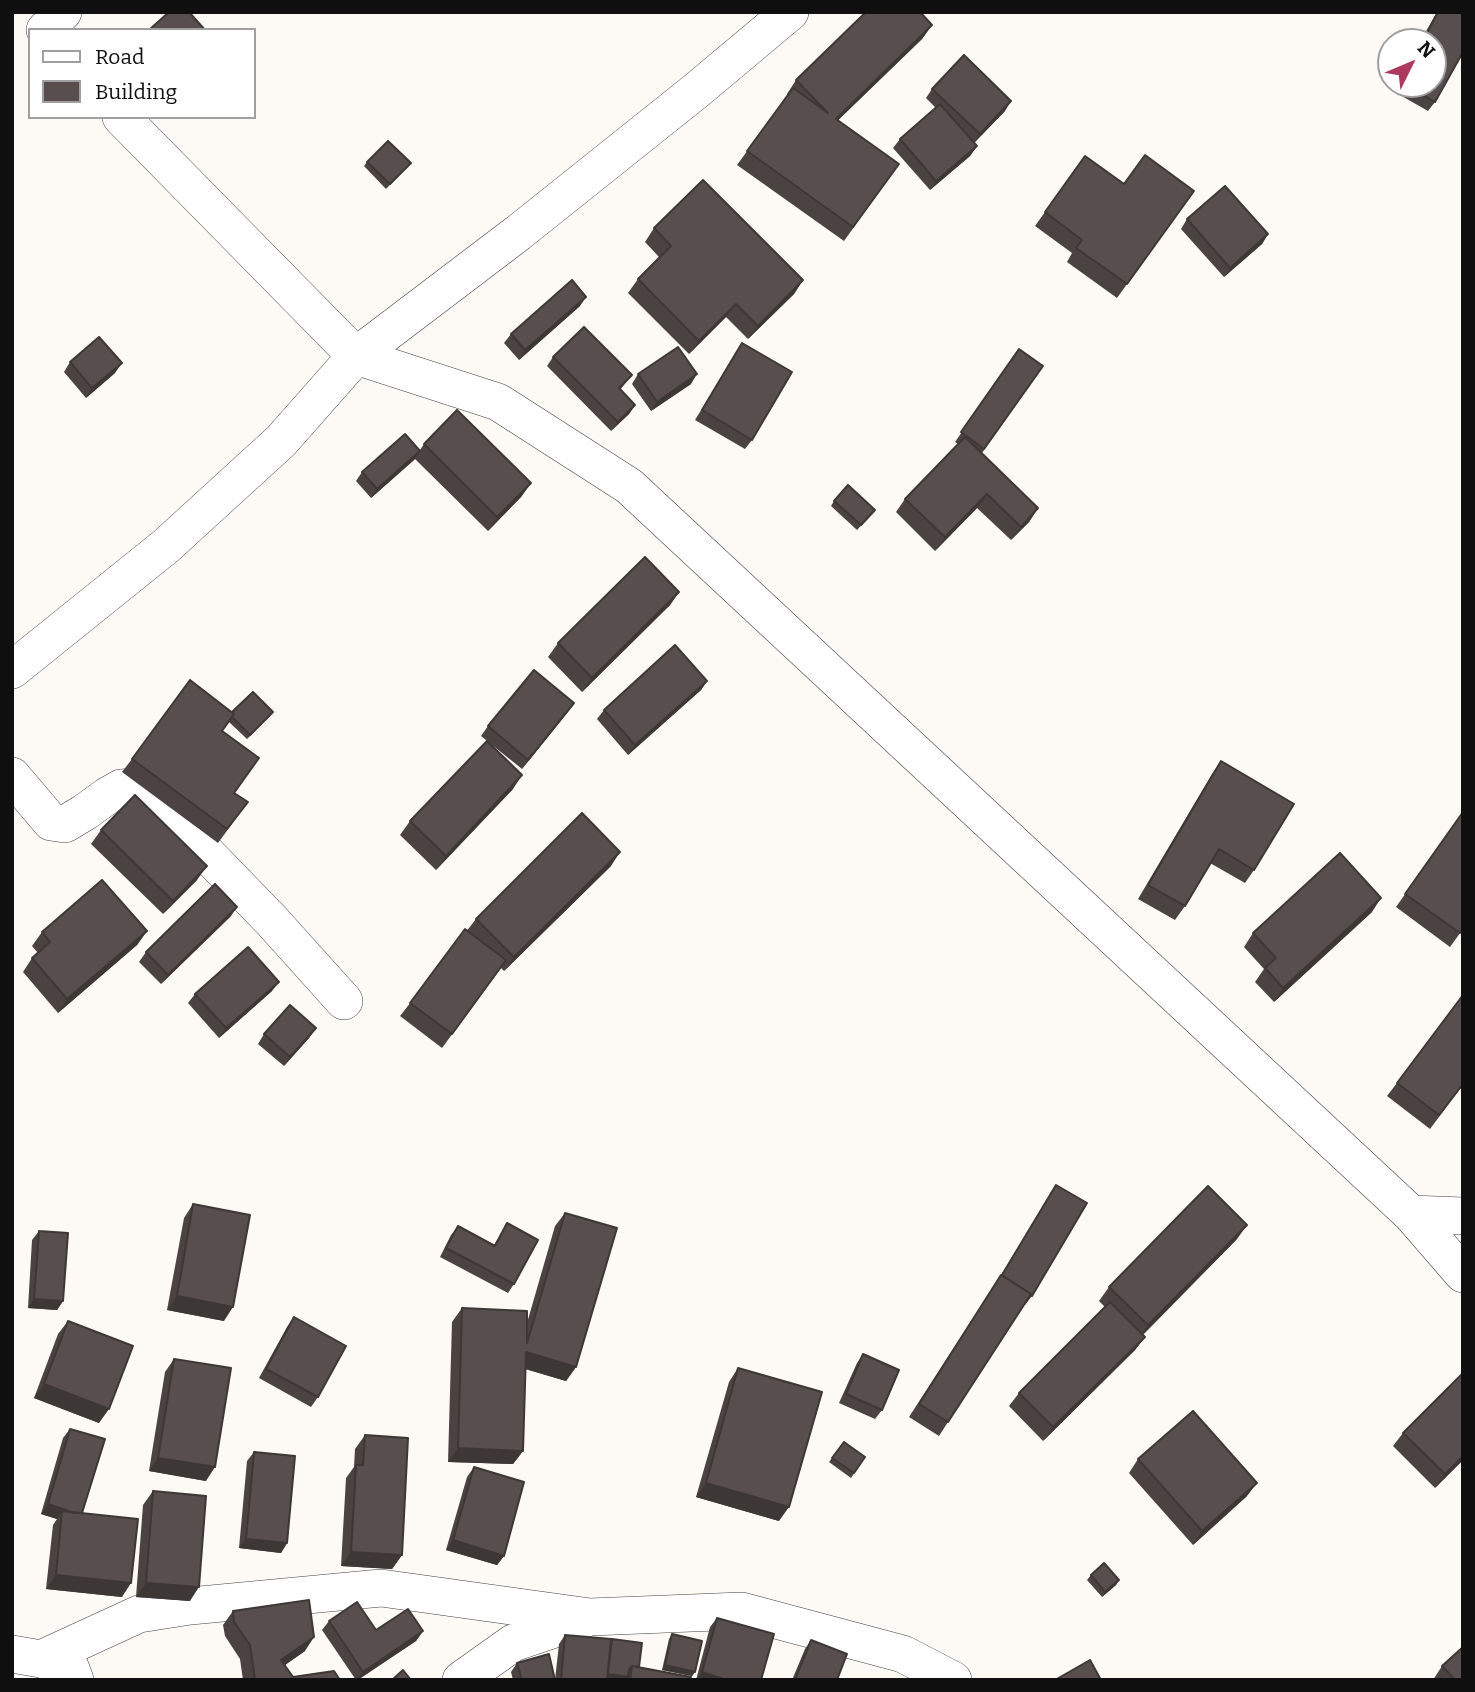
<!DOCTYPE html>
<html>
<head>
<meta charset="utf-8">
<style>
  body { margin:0 }
  #map { position:relative; width:1475px; height:1692px; overflow:hidden; background:#fdf9f4; font-family:Bitter,serif }
  canvas { display:block }
  .frame { position:absolute; inset:0; border:14px solid #0f0f0f; pointer-events:none }
  .legend { position:absolute; left:28px; top:28px; width:228px; height:91px; box-sizing:border-box; background:#fff; border:2px solid #9f9f9f; margin:0; padding:9px 12px; list-style:none; font-size:21px; color:#0f0f0f }
  .legend li { display:flex; align-items:center; gap:14px; height:35px }
  .legend b { width:35px; border:2px solid #9f9f9f }
  .north { position:absolute; left:1377px; top:28px; width:70px; height:70px; box-sizing:border-box; background:#fff; border:2px solid #9f9f9f; border-radius:50%; rotate:47deg; font-size:19px; font-weight:700; line-height:28px; text-align:center; color:#0f0f0f }
  .north::after { content:''; display:block; margin:auto; width:24px; height:32px; background:#ae395f; clip-path:polygon(50% 0,100% 100%,50% 72%,0 100%) }
</style>
</head>
<body>
<div id="map">
<canvas width="1475" height="1692"></canvas>
<div class="frame"></div>
<ul class="legend">
<li><b style="height:9px;background:#fff"></b>Road</li>
<li><b style="height:19px;background:#574e4d"></b>Building</li>
</ul>
<div class="north">N</div>
</div>
<script>
const ctx = document.querySelector('canvas').getContext('2d');
ctx.lineJoin = 'round';
const poly = rows => new Path2D(rows.map(r => 'M' + r).join(''));
function trace(path, color, width, dash) { ctx.strokeStyle = color; ctx.lineWidth = width; ctx.lineCap = dash ? 'butt' : 'round'; ctx.setLineDash(dash || []); ctx.stroke(path); }
function paint(path, color) { ctx.fillStyle = color; ctx.fill(path, 'evenodd'); }
const minor = poly([
  [45,30,63,12],
  [121,117,356,356,498,402,629,486,1411,1214,1463,1274],
  [12,670,166,546,281,441,356,356,518,233,697,90,790,12],
  [12,776,51,822,65,824,85,812,107,796,121,788,135,787,146,791,272,921,344,1001],
  [1411,1214,1463,1216],
  [12,1654,41,1659,71,1669,75,1680],
  [41,1659,139,1614,190,1606,381,1588,590,1617],
  [461,1680,513,1643,590,1617,742,1611,903,1654,953,1680]
]);
trace(minor, '#424242', 38);
trace(minor, '#fff', 37);
paint(poly([
  [1437,12,1463,12,1435,102,1428,111,1393,91,1397,84,1433,84,1433,42,1420,42],
  [932,25,922,39,838,120,899,164,844,241,737,165,788,95,787,94,796,80],
  [932,89,1005,111,974,143,977,146,970,156,930,190,893,148,900,139,936,108,926,98],
  [1085,156,1124,184,1194,191,1117,298,1067,262,1072,253,1035,226],
  [367,162,411,163,386,189,364,166],
  [1187,219,1268,234,1262,244,1224,277,1181,229],
  [654,228,803,280,794,294,748,339,726,317,689,354,628,293,638,279,659,257,645,242],
  [580,306,519,360,504,343,511,334],
  [742,343,752,440,745,449,695,420],
  [1019,349,1043,366,982,453,1038,508,1029,522,1011,540,977,508,935,551,896,512,905,499,958,444,955,442],
  [553,357,632,375,620,390,635,405,629,414,611,431,547,366],
  [70,362,115,373,86,398,64,372],
  [638,374,691,384,651,411,632,384],
  [424,444,531,483,521,497,488,531,415,459,371,498,356,481,362,472,420,450],
  [834,501,872,514,857,530,831,506],
  [679,592,670,605,582,692,548,657,558,643],
  [707,681,701,690,628,755,597,719,604,710],
  [574,703,522,769,481,736,488,726],
  [232,712,273,712,247,739,229,722,222,731,234,793,248,802,218,843,122,772,132,759],
  [1221,761,1254,870,1245,883,1210,863,1185,906,1175,920,1138,899,1212,774],
  [513,789,436,870,400,835,410,821],
  [1463,812,1463,929,1450,947,1396,907],
  [101,830,197,880,163,914,91,844],
  [611,866,504,971,501,968,442,1048,400,1016,476,919],
  [1372,912,1274,1002,1255,982,1264,969,1244,947,1253,933],
  [231,916,161,984,139,962,146,952],
  [147,931,137,945,58,1013,23,972,32,958,38,953,32,946,42,932],
  [272,991,219,1038,188,1003,195,994],
  [316,1028,309,1038,284,1066,258,1044,264,1034],
  [1397,1083,1463,1085,1430,1129,1387,1096],
  [1056,1185,1032,1296,1025,1305,1024,1304,939,1436,909,1417,1001,1275],
  [193,1204,224,1321,167,1310,184,1218],
  [565,1213,576,1367,566,1381,525,1369,523,1451,513,1464,448,1462,452,1322,462,1308,527,1323,555,1226],
  [507,1223,514,1284,508,1293,440,1257,451,1235,458,1226,494,1245],
  [39,1231,63,1301,57,1310,28,1308,32,1240],
  [1237,1239,1143,1335,1145,1337,1135,1350,1043,1441,1009,1406,1019,1393,1105,1307,1099,1301,1109,1287],
  [294,1317,318,1397,311,1407,259,1378,287,1327],
  [68,1321,99,1423,34,1398,58,1334],
  [863,1354,882,1410,875,1419,839,1403,857,1363],
  [174,1359,206,1481,149,1471,165,1372],
  [738,1368,779,1521,696,1497,729,1382],
  [1463,1373,1463,1460,1435,1488,1393,1446,1403,1433],
  [70,1429,82,1513,122,1597,46,1589,53,1525,57,1519,41,1514,63,1438],
  [365,1435,402,1555,392,1569,341,1566,346,1478,354,1467,355,1449],
  [844,1442,865,1457,851,1478,829,1462],
  [254,1452,287,1543,281,1553,239,1548,247,1461],
  [1138,1459,1247,1496,1193,1545,1129,1473],
  [474,1467,504,1556,497,1565,446,1550,467,1477],
  [153,1491,190,1601,136,1597,143,1505],
  [1091,1575,1119,1580,1116,1585,1102,1597,1087,1580],
  [233,1611,305,1651,285,1665,293,1677,340,1680,243,1680,240,1659,225,1636,223,1625],
  [717,1618,761,1680,696,1680,710,1627],
  [329,1621,376,1630,423,1631,416,1641,358,1680,356,1680,322,1630],
  [672,1634,695,1672,692,1676,662,1670,669,1639],
  [565,1635,611,1642,612,1639,639,1667,690,1680,555,1680,559,1644],
  [811,1640,837,1680,792,1680,805,1649],
  [517,1663,555,1680,513,1680,511,1672],
  [1442,1666,1463,1680,1433,1680]
]), '#4b4342');
paint(poly([
  [932,25,922,39,826,132,836,119],
  [1011,101,1005,111,973,144,980,134],
  [977,146,970,156,930,190,936,181],
  [1268,234,1262,244,1224,277,1230,268],
  [803,280,794,294,748,339,758,326],
  [586,297,580,306,519,360,525,350],
  [736,304,726,317,689,354,699,341],
  [122,363,115,373,86,398,92,388],
  [697,374,691,384,651,411,657,402],
  [635,405,629,414,611,431,618,422],
  [420,451,414,460,371,498,377,489],
  [531,483,521,497,488,531,497,517],
  [987,494,977,508,935,551,945,537],
  [1038,508,1029,522,1011,540,1021,527],
  [679,592,670,605,582,692,592,678],
  [707,681,701,690,628,755,635,745],
  [574,703,567,713,522,769,528,760],
  [273,712,270,716,247,739,250,735],
  [522,775,513,789,436,870,446,856],
  [620,852,611,866,504,971,514,957],
  [207,866,197,880,163,914,173,901],
  [1381,898,1372,912,1274,1002,1283,988],
  [237,907,231,916,161,984,168,975],
  [147,931,137,945,58,1013,67,999],
  [279,982,272,991,219,1038,226,1028],
  [316,1028,309,1038,284,1066,290,1057],
  [1247,1225,1237,1239,1138,1339,1148,1325],
  [177,1296,233,1307,224,1321,167,1310],
  [34,1299,63,1301,57,1310,28,1308],
  [1145,1337,1135,1350,1043,1441,1053,1427],
  [526,1352,576,1367,566,1381,516,1366],
  [44,1384,109,1409,99,1423,34,1398],
  [458,1448,523,1451,513,1464,448,1462],
  [1463,1456,1463,1460,1435,1488,1445,1474],
  [158,1458,215,1467,206,1481,149,1471],
  [706,1483,789,1507,779,1521,696,1497],
  [1257,1483,1247,1496,1193,1545,1202,1531],
  [48,1504,82,1515,62,1511,57,1519,41,1514],
  [246,1539,287,1543,281,1553,239,1548],
  [453,1540,504,1556,497,1565,446,1550],
  [351,1552,402,1555,392,1569,341,1566],
  [56,1575,131,1583,122,1597,46,1589],
  [1119,1580,1116,1585,1102,1597,1105,1592],
  [146,1583,199,1587,190,1601,136,1597],
  [423,1631,416,1641,357,1680,363,1672],
  [314,1637,305,1651,272,1674,281,1660],
  [665,1665,695,1672,692,1676,662,1670],
  [702,1672,727,1680,697,1680],
  [608,1674,628,1677,626,1680,605,1679]
]), '#3d3736');
const building = poly([
  [169,12,189,12,205,30,149,30,169,12],
  [866,12,920,12,932,25,836,119,899,164,853,227,747,151,793,88,828,113,796,80,866,12],
  [1438,12,1463,12,1463,52,1435,102,1403,84,1433,84,1433,42,1422,42,1438,12],
  [964,55,1011,101,980,134,932,89,964,55],
  [940,104,977,146,936,181,900,139,940,104],
  [388,141,411,163,390,184,367,162,388,141],
  [1145,155,1194,191,1127,284,1076,248,1082,240,1045,212,1085,156,1124,184,1145,155],
  [703,180,803,280,758,326,736,304,699,341,638,279,671,246,654,228,703,180],
  [1225,186,1268,234,1230,268,1187,219,1225,186],
  [572,280,586,297,525,350,511,334,572,280],
  [584,327,632,375,619,388,635,405,618,422,553,357,584,327],
  [99,337,122,363,92,388,70,362,99,337],
  [742,343,792,372,752,440,702,410,742,343],
  [678,347,697,374,657,402,638,374,678,347],
  [1019,349,1043,366,984,449,961,432,1019,349],
  [457,410,531,483,497,517,424,444,457,410],
  [405,434,420,451,377,489,362,472,405,434],
  [965,437,1038,508,1021,527,987,494,945,537,905,499,965,437],
  [848,485,875,510,861,525,834,501,848,485],
  [645,557,679,592,592,678,558,643,645,557],
  [675,645,707,681,635,745,604,710,675,645],
  [534,670,574,703,528,760,488,726,534,670],
  [190,680,234,714,222,731,259,758,234,793,248,802,227,829,132,759,190,680],
  [253,692,273,712,250,735,232,717,234,714,232,712,253,692],
  [487,741,522,775,446,856,410,821,487,741],
  [1221,761,1294,804,1254,870,1219,849,1185,906,1148,885,1221,761],
  [135,795,207,866,173,901,101,830,135,795],
  [1463,812,1463,929,1460,933,1405,894,1463,812],
  [582,813,620,852,514,957,476,919,582,813],
  [1340,853,1381,898,1283,988,1265,968,1276,958,1253,933,1340,853],
  [102,880,147,931,67,999,32,958,50,942,42,932,102,880],
  [215,884,237,907,168,975,146,952,215,884],
  [465,929,506,960,452,1034,410,1003,465,929],
  [248,947,279,982,226,1028,195,994,248,947],
  [1463,995,1463,1084,1439,1115,1397,1083,1463,995],
  [290,1005,316,1028,290,1057,264,1034,290,1005],
  [1056,1185,1087,1203,1032,1296,1030,1294,1031,1294,1002,1275,1056,1185],
  [1208,1186,1247,1225,1148,1325,1109,1287,1208,1186],
  [193,1204,250,1215,233,1307,177,1296,193,1204],
  [565,1213,617,1228,576,1367,526,1352,523,1451,458,1448,462,1308,527,1311,527,1343,565,1213],
  [507,1223,538,1240,514,1284,446,1248,458,1226,495,1246,507,1223],
  [39,1231,68,1233,63,1301,34,1299,39,1231],
  [1001,1275,1031,1294,948,1422,919,1404,1001,1275],
  [1110,1302,1145,1337,1053,1427,1019,1393,1110,1302],
  [294,1317,346,1346,318,1397,266,1369,294,1317],
  [68,1321,133,1346,109,1409,44,1384,68,1321],
  [863,1354,899,1370,882,1410,846,1394,863,1354],
  [174,1359,231,1368,215,1467,158,1458,174,1359],
  [738,1368,822,1392,789,1507,706,1483,738,1368],
  [1463,1373,1463,1456,1445,1474,1403,1433,1463,1373],
  [1193,1411,1257,1483,1202,1531,1138,1459,1193,1411],
  [70,1429,105,1439,82,1513,74,1513,48,1504,70,1429],
  [365,1435,408,1438,402,1555,351,1552,356,1465,363,1465,365,1435],
  [844,1442,865,1457,854,1473,832,1458,844,1442],
  [254,1452,295,1456,287,1543,246,1539,254,1452],
  [474,1467,524,1482,504,1556,453,1540,474,1467],
  [153,1491,206,1496,199,1587,146,1583,153,1491],
  [62,1511,138,1519,131,1583,56,1575,62,1511],
  [1104,1563,1119,1580,1105,1592,1091,1575,1104,1563],
  [309,1600,314,1637,281,1660,293,1677,334,1671,340,1680,255,1680,250,1645,234,1622,233,1611,309,1600],
  [357,1602,376,1630,408,1609,423,1631,363,1672,329,1621,357,1602],
  [717,1618,774,1634,761,1680,727,1680,702,1672,717,1618],
  [672,1634,702,1641,695,1672,665,1665,672,1634],
  [565,1635,611,1639,607,1680,561,1680,565,1635],
  [612,1639,642,1643,639,1667,632,1666,629,1670,628,1677,608,1674,612,1639],
  [811,1640,847,1654,837,1680,795,1680,811,1640],
  [1463,1647,1463,1680,1455,1680,1442,1666,1463,1647],
  [549,1654,555,1680,522,1680,517,1663,549,1654],
  [1090,1660,1101,1680,1055,1680,1090,1660],
  [632,1666,691,1677,690,1680,630,1680,632,1666],
  [403,1670,411,1680,392,1680,403,1670]
]);
paint(building, '#574e4d');
trace(building, '#3d3736', 2);
</script>
</body>
</html>
